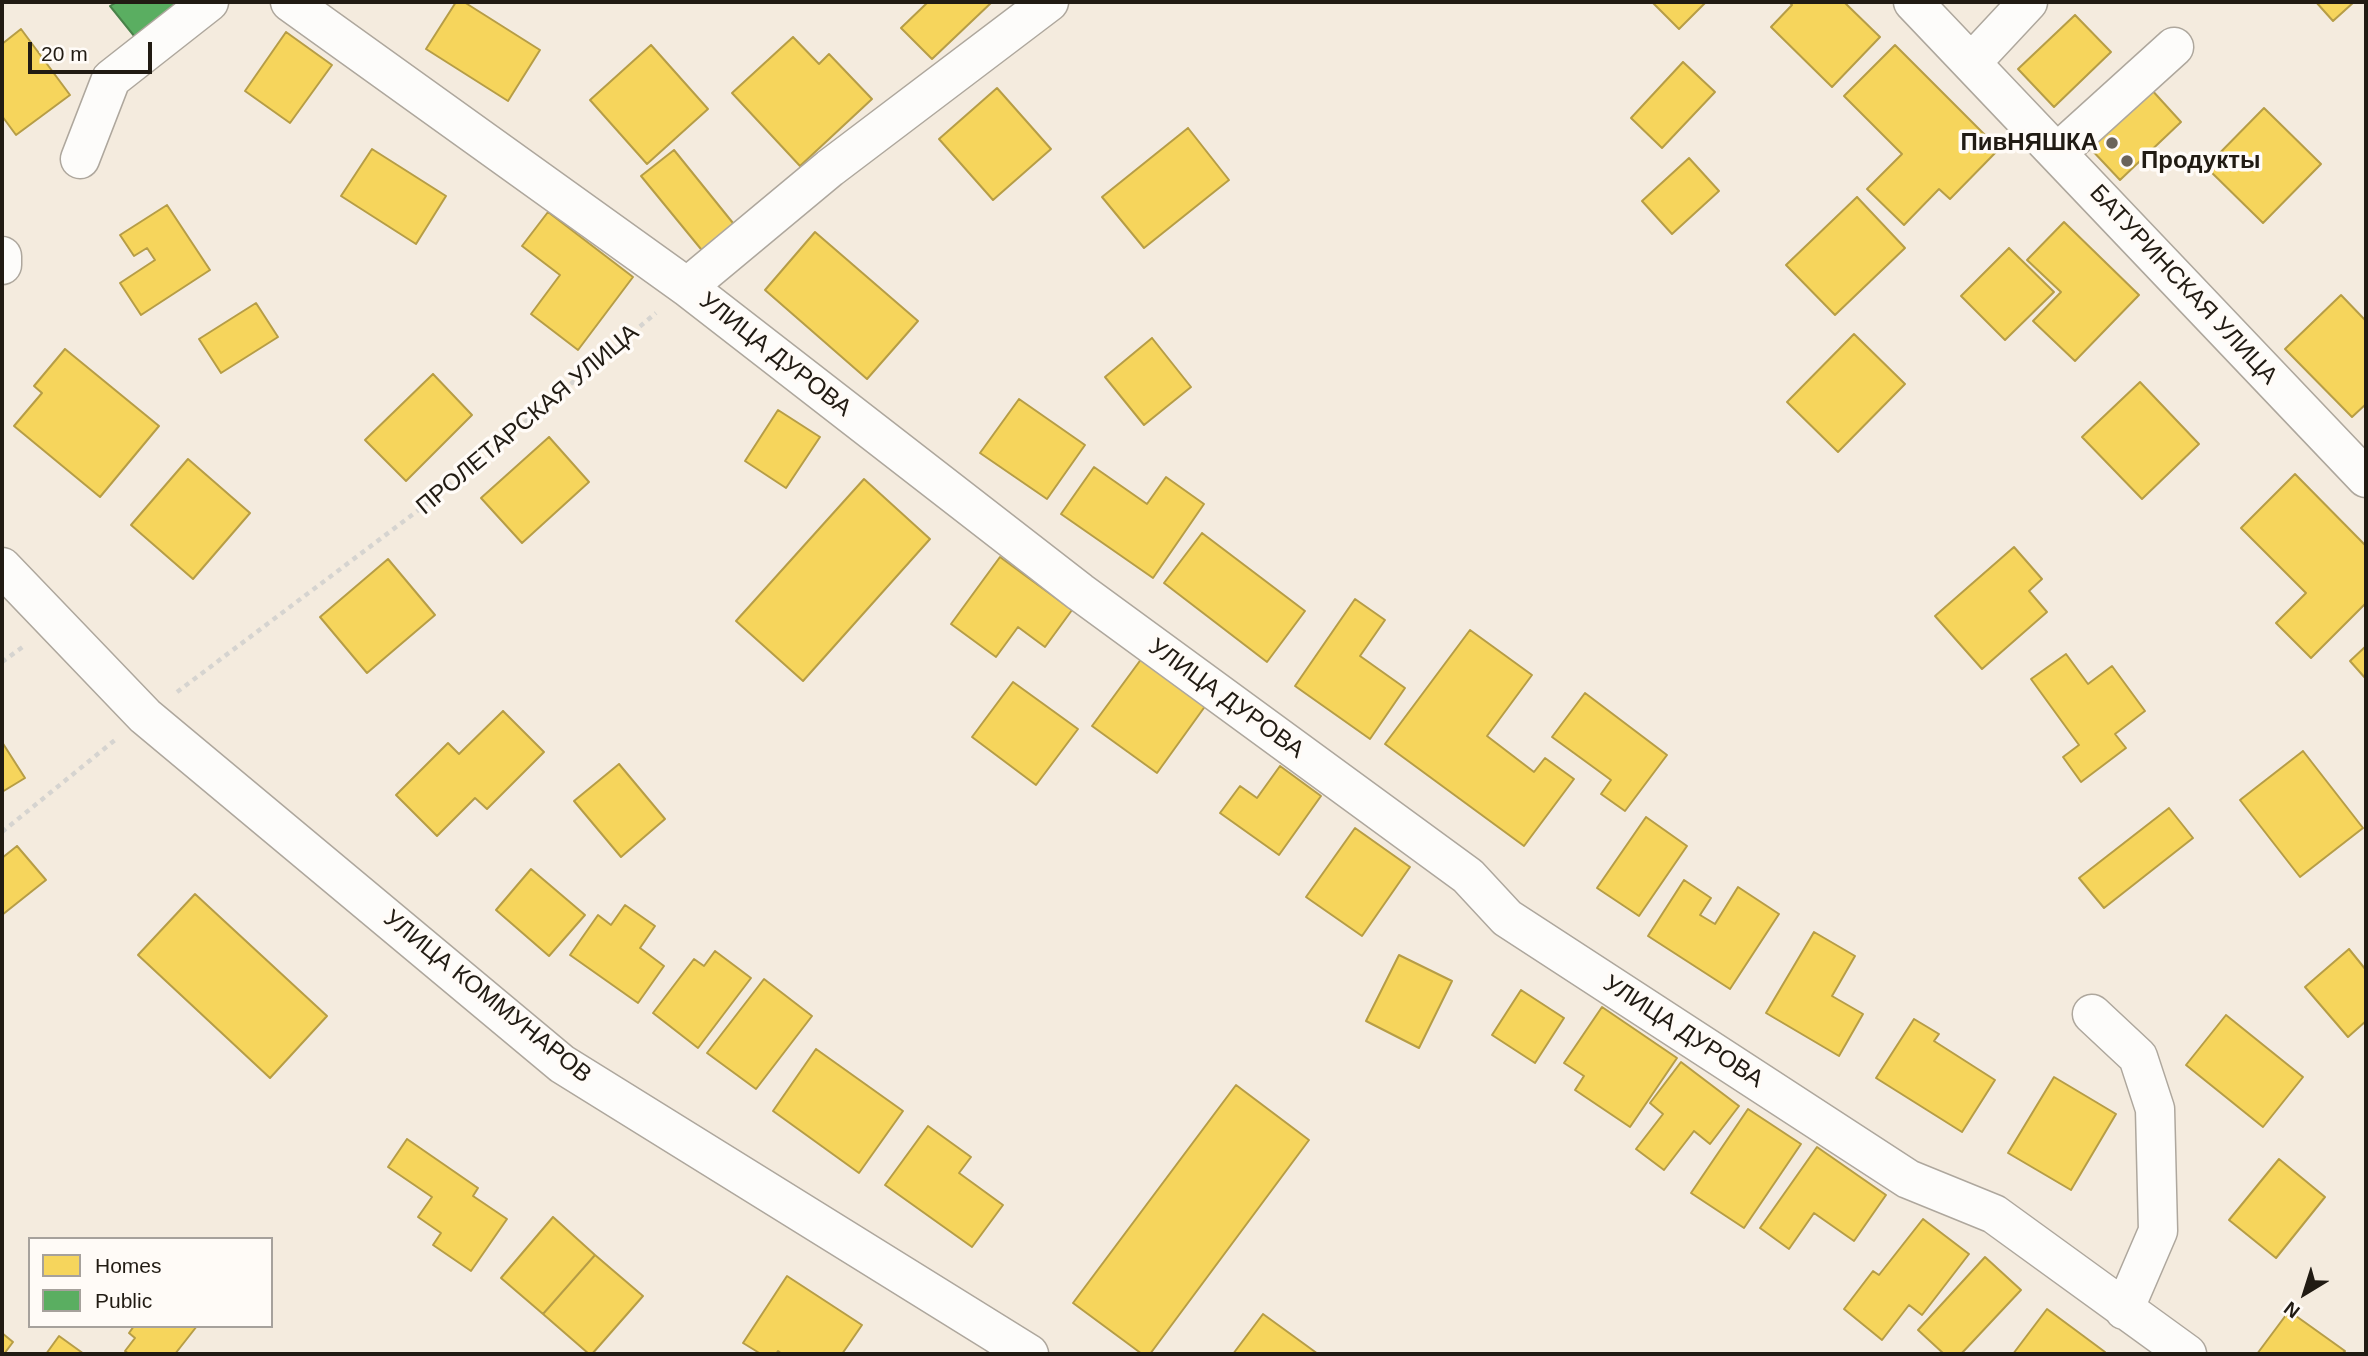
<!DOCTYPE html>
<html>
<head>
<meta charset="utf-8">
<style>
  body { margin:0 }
  #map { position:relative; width:2368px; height:1356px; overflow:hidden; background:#f4ebde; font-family:Arial,sans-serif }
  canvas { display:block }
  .frame { position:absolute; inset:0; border:4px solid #211b13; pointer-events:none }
  .legend { position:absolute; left:28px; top:1237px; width:245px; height:91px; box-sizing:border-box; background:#fffbf7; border:2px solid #a6a19c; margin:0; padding:9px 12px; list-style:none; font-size:21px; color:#211b13 }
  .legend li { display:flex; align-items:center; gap:14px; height:35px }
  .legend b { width:35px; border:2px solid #a6a19c }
  .north { position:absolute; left:2270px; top:1258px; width:70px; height:70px; -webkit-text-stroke:5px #fffbf7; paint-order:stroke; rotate:218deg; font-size:19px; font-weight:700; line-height:28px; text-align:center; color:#211b13 }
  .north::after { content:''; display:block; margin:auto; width:24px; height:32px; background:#211b13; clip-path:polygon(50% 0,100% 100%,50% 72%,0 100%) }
  .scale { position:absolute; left:28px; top:42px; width:124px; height:32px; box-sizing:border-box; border:4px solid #211b13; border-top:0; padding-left:9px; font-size:21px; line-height:24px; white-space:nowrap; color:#211b13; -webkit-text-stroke:5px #fffbf7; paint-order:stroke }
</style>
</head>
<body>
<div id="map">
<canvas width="2368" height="1356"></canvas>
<div class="frame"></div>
<ul class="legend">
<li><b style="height:19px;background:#f6d55c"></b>Homes</li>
<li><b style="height:19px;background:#5aae61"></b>Public</li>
</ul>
<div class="north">N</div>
<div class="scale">20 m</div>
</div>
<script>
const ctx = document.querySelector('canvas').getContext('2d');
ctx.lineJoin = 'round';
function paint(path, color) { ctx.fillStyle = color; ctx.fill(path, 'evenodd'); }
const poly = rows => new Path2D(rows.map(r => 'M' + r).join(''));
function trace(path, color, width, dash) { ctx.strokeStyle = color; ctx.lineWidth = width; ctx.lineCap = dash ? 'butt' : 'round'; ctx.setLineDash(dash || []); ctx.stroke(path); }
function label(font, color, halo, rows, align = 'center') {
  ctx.font = font + ' Arial,sans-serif'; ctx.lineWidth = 7; ctx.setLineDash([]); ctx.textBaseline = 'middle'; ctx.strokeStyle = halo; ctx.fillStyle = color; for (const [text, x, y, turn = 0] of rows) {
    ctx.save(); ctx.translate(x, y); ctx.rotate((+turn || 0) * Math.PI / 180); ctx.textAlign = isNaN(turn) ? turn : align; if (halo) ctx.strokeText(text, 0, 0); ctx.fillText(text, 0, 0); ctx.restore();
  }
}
const homes = poly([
  [456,2,464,2,540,50,508,101,426,49,456,2],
  [928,2,992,2,932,59,901,28,928,2],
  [1652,2,1706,2,1679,29,1652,2],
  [1789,2,1844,2,1880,37,1832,87,1771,27,1792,5,1789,2],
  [2316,2,2354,2,2333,21,2316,2],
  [2075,15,2111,52,2054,107,2018,69,2075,15],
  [21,29,70,95,16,135,2,116,2,44,21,29],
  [286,32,332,65,290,123,245,91,286,32],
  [793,37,819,64,829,54,872,99,800,166,732,93,793,37],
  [651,45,708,109,647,164,590,100,651,45],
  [1895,45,1999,149,1950,199,1939,189,1904,225,1867,189,1902,154,1844,96,1895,45],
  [1683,62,1715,92,1662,148,1631,118,1683,62],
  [997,88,1051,149,993,200,939,139,997,88],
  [2150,88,2181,122,2120,180,2088,146,2150,88],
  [2264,108,2321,164,2263,223,2206,167,2264,108],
  [1188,128,1229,180,1144,248,1102,197,1188,128],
  [372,149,446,196,416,244,341,196,372,149],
  [674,150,737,228,705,254,641,176,674,150],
  [1689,158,1719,191,1672,234,1642,201,1689,158],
  [1857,197,1905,248,1835,315,1786,265,1857,197],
  [167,205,210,270,141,315,120,283,155,260,147,248,134,256,120,235,167,205],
  [548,212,633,277,578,350,531,314,560,275,522,246,548,212],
  [2064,222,2139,295,2075,361,2033,321,2061,292,2027,260,2064,222],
  [815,232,918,321,867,379,765,290,815,232],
  [2009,248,2054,292,2005,340,1961,296,2009,248],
  [2341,295,2366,321,2366,404,2352,417,2285,349,2341,295],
  [256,303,278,337,221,373,199,339,256,303],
  [1854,334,1905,384,1838,452,1787,402,1854,334],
  [1152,338,1191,387,1144,425,1105,377,1152,338],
  [65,349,159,426,100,497,14,426,42,393,34,386,65,349],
  [433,374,472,415,406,481,365,440,433,374],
  [2140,382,2199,444,2142,499,2082,437,2140,382],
  [1019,399,1085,445,1047,499,980,453,1019,399],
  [778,410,820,437,786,488,745,461,778,410],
  [549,437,589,482,522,543,481,498,549,437],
  [188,459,250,513,193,579,131,525,188,459],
  [1094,467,1147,504,1166,477,1204,504,1153,578,1061,514,1094,467],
  [2295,474,2366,546,2366,603,2311,658,2276,623,2306,593,2241,528,2295,474],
  [864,479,930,539,803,681,736,621,864,479],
  [1202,533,1305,611,1267,662,1164,583,1202,533],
  [2014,547,2042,579,2029,591,2047,612,1982,669,1935,616,2014,547],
  [1000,557,1072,610,1045,647,1018,627,996,657,951,624,1000,557],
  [388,559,435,615,367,673,320,617,388,559],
  [1355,599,1385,620,1360,656,1405,688,1370,739,1295,686,1355,599],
  [1470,630,1532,675,1487,736,1534,772,1545,758,1574,779,1524,846,1385,744,1470,630],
  [2366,646,2366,679,2350,661,2366,646],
  [2066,654,2088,684,2112,666,2145,711,2115,734,2126,748,2081,782,2063,757,2079,745,2031,679,2066,654],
  [1142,658,1206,705,1157,773,1092,726,1142,658],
  [1013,682,1078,729,1036,785,972,737,1013,682],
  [1585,693,1667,755,1625,811,1601,794,1611,780,1552,737,1585,693],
  [503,711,544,752,487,809,475,798,437,836,396,795,448,743,459,754,503,711],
  [2,742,25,778,2,792,2,742],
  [2303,751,2363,828,2300,877,2240,800,2303,751],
  [619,764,665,819,621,857,574,801,619,764],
  [1280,766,1321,796,1279,855,1220,813,1240,786,1257,798,1280,766],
  [2169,808,2193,838,2104,908,2079,878,2169,808],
  [1646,817,1687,846,1639,916,1597,888,1646,817],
  [1355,828,1410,867,1362,936,1306,897,1355,828],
  [17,846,46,880,2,915,2,858,17,846],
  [531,869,585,915,549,956,496,910,531,869],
  [1684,880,1711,898,1700,915,1715,924,1738,887,1779,914,1730,989,1648,936,1684,880],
  [195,894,327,1016,270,1078,138,955,195,894],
  [625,905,655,926,640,948,664,966,638,1003,570,955,598,915,611,925,625,905],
  [1814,932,1855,956,1832,996,1863,1014,1839,1056,1766,1013,1814,932],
  [2349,949,2366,970,2366,1021,2348,1037,2305,987,2349,949],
  [715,951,751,978,698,1048,653,1013,694,959,704,966,715,951],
  [1399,955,1452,981,1419,1048,1366,1021,1399,955],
  [764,979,812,1016,756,1089,707,1053,764,979],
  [1521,990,1564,1018,1535,1063,1492,1035,1521,990],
  [1602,1007,1677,1058,1630,1127,1575,1090,1584,1076,1564,1063,1602,1007],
  [2226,1015,2303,1077,2263,1127,2186,1065,2226,1015],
  [1914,1019,1939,1034,1934,1041,1995,1080,1962,1132,1876,1078,1914,1019],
  [816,1049,903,1111,859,1173,773,1111,816,1049],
  [1681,1062,1739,1106,1710,1144,1694,1131,1664,1170,1636,1149,1663,1114,1650,1103,1681,1062],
  [2054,1077,2116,1114,2071,1190,2008,1153,2054,1077],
  [1236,1085,1309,1140,1150,1354,1142,1354,1073,1303,1236,1085],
  [1748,1109,1801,1144,1744,1228,1691,1193,1748,1109],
  [928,1126,971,1157,959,1173,1003,1205,972,1247,885,1185,928,1126],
  [407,1139,478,1188,473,1196,507,1219,471,1271,433,1245,441,1233,418,1217,432,1197,388,1167,407,1139],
  [1817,1147,1886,1195,1854,1241,1814,1213,1789,1249,1760,1228,1817,1147],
  [2279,1159,2325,1197,2276,1258,2229,1220,2279,1159],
  [553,1217,595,1255,543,1314,501,1278,553,1217],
  [1923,1219,1969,1254,1922,1315,1909,1305,1882,1340,1844,1309,1873,1271,1879,1275,1923,1219],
  [595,1255,643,1296,592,1354,589,1354,543,1314,595,1255],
  [1985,1257,2021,1290,1961,1354,1944,1354,1918,1330,1985,1257],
  [787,1276,862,1325,842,1354,782,1354,778,1351,776,1354,761,1354,743,1343,787,1276],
  [2047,1309,2105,1352,2103,1354,2013,1354,2047,1309],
  [2289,1311,2345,1351,2342,1354,2257,1354,2289,1311],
  [1263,1314,1318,1354,1233,1354,1263,1314],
  [134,1326,197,1326,175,1354,129,1354,125,1351,135,1338,129,1333,134,1326],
  [2,1333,13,1342,4,1354,2,1354,2,1333],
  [59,1336,84,1354,46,1354,59,1336]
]);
paint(homes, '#f6d55c');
trace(homes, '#b69d46', 2);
const public = poly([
  [117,2,191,2,139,42,110,6,117,2]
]);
paint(public, '#5aae61');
trace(public, '#49824a', 2);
const minor = poly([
  [290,2,687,287,1080,592,1468,876,1507,918,1908,1179,1994,1214,2187,1354],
  [1913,2,2366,478],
  [1972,62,2028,2],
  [2058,152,2174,47],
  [80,159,111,79,209,2],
  [2,256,2,265],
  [687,287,830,168,1049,2],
  [2,567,145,716,562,1064,1029,1354],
  [2092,1014,2138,1057,2155,1109,2158,1231,2124,1310]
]);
trace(minor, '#aea79d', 41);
trace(poly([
  [2,662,24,646],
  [177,692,424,506,656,313],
  [2,832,115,740]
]), '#d6d4d0', 4.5, [5, 5]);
trace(minor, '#fdfcfa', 38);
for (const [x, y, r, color] of [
  [2112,143,7,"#6b645a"],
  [2127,161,7,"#6b645a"]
]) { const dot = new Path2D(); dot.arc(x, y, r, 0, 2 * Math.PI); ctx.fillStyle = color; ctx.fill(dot); trace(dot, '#fffbf7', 2.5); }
label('bold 24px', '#211b13', '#fffbf7', [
  ["ПивНЯШКА",2098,143],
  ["Продукты",2141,161,"left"]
], 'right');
label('24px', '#211b13', '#fffbf7', [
  ["БАТУРИНСКАЯ УЛИЦА",2183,285,47],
  ["УЛИЦА ДУРОВА",775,355,38],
  ["ПРОЛЕТАРСКАЯ УЛИЦА",528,420,-40],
  ["УЛИЦА ДУРОВА",1226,699,36],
  ["УЛИЦА КОММУНАРОВ",487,997,39],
  ["УЛИЦА ДУРОВА",1683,1032,33]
]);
</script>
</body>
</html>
